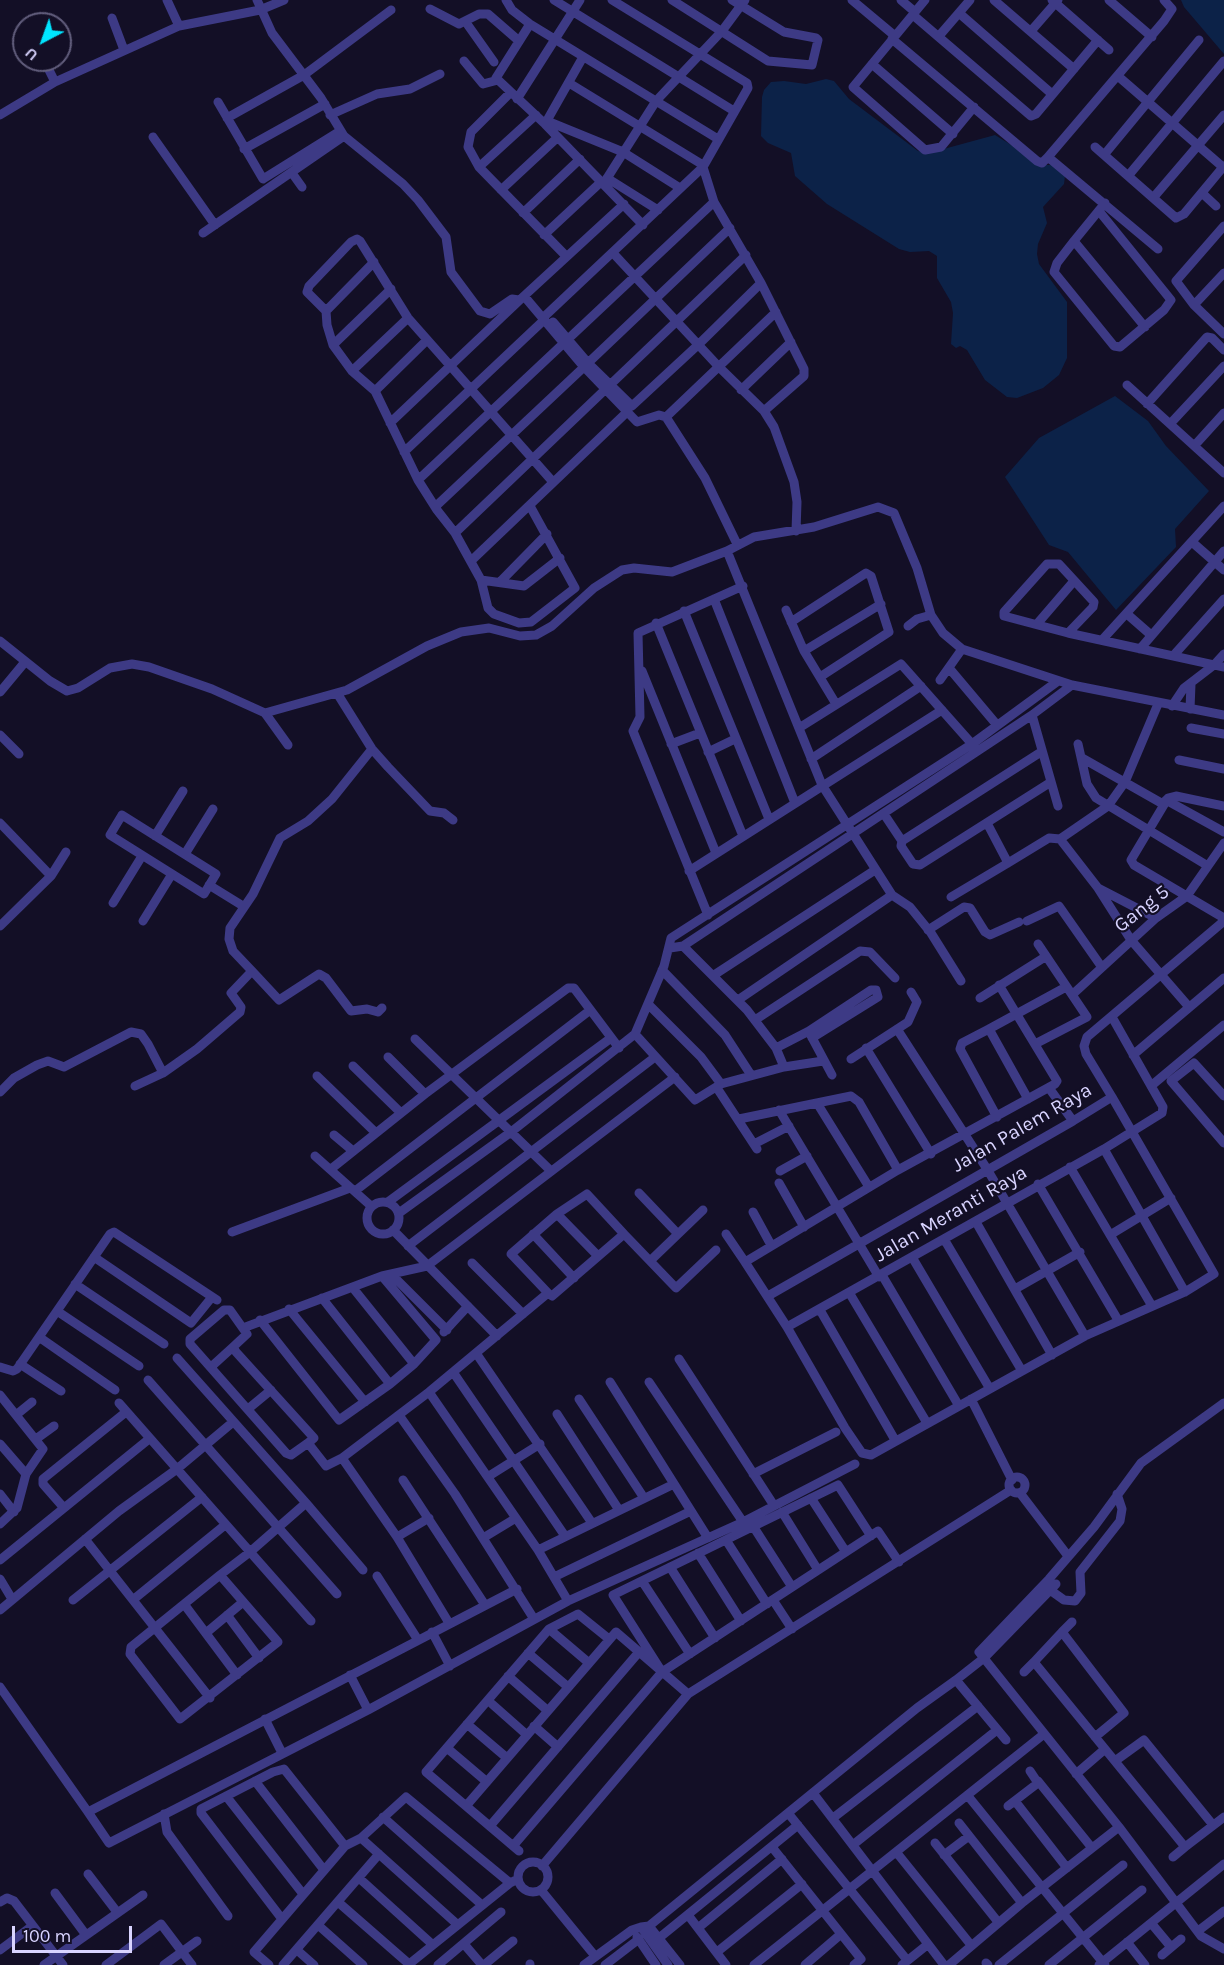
<!DOCTYPE html>
<html>
<head>
<meta charset="utf-8">
<style>
  body { margin:0 }
  #map { position:relative; width:1224px; height:1965px; overflow:hidden; background:#130f26; font-family:Karla,sans-serif }
  canvas { display:block }
  .north { position:absolute; left:12px; top:12px; width:60px; height:60px; box-sizing:border-box; background:#130f26; border:2px solid #625e7d; border-radius:50%; rotate:221deg; font-size:16px; font-weight:700; line-height:24px; text-align:center; color:#d9d4ff }
  .north::after { content:''; display:block; margin:auto; width:21px; height:27px; background:#00e5ff; clip-path:polygon(50% 0,100% 100%,50% 72%,0 100%) }
  .scale { position:absolute; left:12px; top:1926px; width:120px; height:27px; box-sizing:border-box; border:3px solid #d9d4ff; border-top:0; padding-left:8px; font-size:18px; line-height:21px; white-space:nowrap; color:#d9d4ff; -webkit-text-stroke:4px #130f26; paint-order:stroke }
</style>
</head>
<body>
<div id="map">
<canvas width="1224" height="1965"></canvas>
<div class="north">U</div>
<div class="scale">100 m</div>
</div>
<script>
const ctx = document.querySelector('canvas').getContext('2d');
ctx.lineJoin = 'round';
function paint(path, color) { ctx.fillStyle = color; ctx.fill(path, 'evenodd'); }
const poly = rows => new Path2D(rows.map(r => 'M' + r).join(''));
function trace(path, color, width, dash) { ctx.strokeStyle = color; ctx.lineWidth = width; ctx.lineCap = dash ? 'butt' : 'round'; ctx.setLineDash(dash || []); ctx.stroke(path); }
function label(font, color, halo, rows, align = 'center') {
  ctx.font = font + ' Karla,sans-serif'; ctx.lineWidth = 4.5; ctx.setLineDash([]); ctx.textBaseline = 'middle'; ctx.strokeStyle = halo; ctx.fillStyle = color; for (const [text, x, y, turn = 0] of rows) {
    ctx.save(); ctx.translate(x, y); ctx.rotate((+turn || 0) * Math.PI / 180); ctx.textAlign = isNaN(turn) ? turn : align; if (halo) ctx.strokeText(text, 0, 0); ctx.fillText(text, 0, 0); ctx.restore();
  }
}
paint(poly([
  [1181,0,1224,0,1224,54,1184,7],
  [826,79,834,81,849,99,918,151,929,153,995,135,1044,165,1053,165,1065,176,1064,184,1043,207,1047,223,1038,244,1037,254,1039,264,1067,302,1067,358,1059,375,1043,388,1017,398,1007,397,985,380,967,350,960,346,956,348,951,344,953,313,951,302,937,278,937,256,929,251,910,252,899,249,827,204,795,176,791,153,768,143,761,136,762,97,764,90,771,82,784,81,806,84],
  [1115,396,1148,421,1166,446,1209,491,1175,529,1176,547,1116,610,1068,552,1049,545,1005,477,1039,438]
]), '#0c2248');
trace(poly([
  [167,0,179,26],
  [506,0,512,10,530,24,718,139],
  [554,0,734,111],
  [672,0,768,61,812,65,818,40,816,38,784,32,732,0],
  [852,0,895,36],
  [901,0,915,12],
  [925,0,853,87,925,150,941,147,974,107],
  [994,0,1074,69],
  [1052,0,1109,50],
  [1109,0,1152,37],
  [430,9,459,24,479,14,488,14,519,41],
  [959,13,1052,94],
  [913,15,1031,116,1036,114,1098,40],
  [112,18,124,50],
  [465,21,494,62],
  [530,24,496,78,545,124,643,225],
  [1031,31,1058,0],
  [939,36,970,0],
  [892,39,1037,161,1042,163,1048,157],
  [44,60,55,82],
  [464,61,483,84,498,80],
  [872,64,953,134],
  [1119,77,1224,168],
  [569,83,703,165],
  [510,93,471,132,468,147,479,167,566,256],
  [517,99,580,0],
  [218,102,263,179,340,131],
  [0,115,55,82,179,26,260,10,284,0],
  [330,115,377,94,410,89,440,74],
  [227,118,304,75,391,10],
  [547,121,623,152,680,188],
  [545,124,583,57],
  [344,136,403,184,418,200,446,237,451,272,480,311,490,314,512,299,519,300],
  [153,137,215,225],
  [1095,147,1176,218,1184,214,1224,166],
  [244,149,325,104],
  [1104,155,1199,40],
  [479,167,536,115],
  [292,173,302,187],
  [1128,176,1224,61],
  [607,178,658,210],
  [604,183,656,101,722,31,745,0],
  [501,190,558,137],
  [1202,193,1216,206],
  [1153,198,1224,115],
  [1099,211,1171,300,1164,310,1120,347,1114,346,1054,272,1057,263,1074,241,1105,203],
  [523,213,580,159],
  [1224,226,1176,281,1194,305,1224,334],
  [203,233,344,136,321,98,272,33,257,0],
  [544,235,602,181],
  [1074,241,1145,327],
  [1158,249,1048,157,1164,21,1172,9,1164,0],
  [613,253,719,367,764,411,804,376,804,369,761,283,714,202,703,167],
  [524,296,624,204],
  [1194,305,1224,273],
  [326,311,374,262],
  [546,315,703,167,748,88,747,83,612,0],
  [553,322,588,363,632,406,699,344,761,283],
  [333,345,391,289],
  [588,363,730,228],
  [352,371,408,318],
  [1127,385,1224,473],
  [741,390,791,342],
  [375,391,426,341],
  [1147,404,1207,337,1212,338,1224,350],
  [764,411,774,427,794,482,797,502,796,531],
  [666,417,705,478,737,544],
  [390,423,524,296,584,367,637,422,659,415,666,417,776,312],
  [1170,424,1224,366],
  [1195,445,1224,413],
  [404,452,544,320],
  [418,480,714,202],
  [530,506,575,588,531,622,519,623,494,614,488,608,481,580,455,533,437,510,418,480,375,391,352,371,333,345,327,325,326,311,307,292,309,286,351,242,357,239,360,241,408,318,553,482],
  [435,507,584,367],
  [455,533,746,255],
  [1192,542,1224,570],
  [727,551,822,785,892,895,738,1000],
  [471,561,626,413],
  [481,580,524,586,560,558],
  [500,582,547,534],
  [714,599,795,803],
  [786,610,804,651,836,704],
  [684,611,769,819],
  [1127,614,1151,635],
  [791,622,866,573,871,576,889,632,820,677],
  [656,623,743,836],
  [1037,624,1074,581],
  [908,626,917,619,931,615],
  [1068,633,1093,607,1094,602,1059,564,1047,564,1004,612,1004,616,1068,633,1224,667],
  [1102,640,1224,506],
  [0,641,50,681,67,691,78,688,110,668,132,664,149,667,212,689,265,713,347,690,427,646,461,632,489,628,520,636,536,635,552,626,594,588,622,570,634,568,672,572,727,551,754,537,814,527,878,507,894,513,917,568,931,615,943,633,962,649,1072,685,1224,715],
  [1140,649,1224,551],
  [804,651,881,604],
  [1173,656,1224,599],
  [949,668,997,725],
  [642,671,716,853],
  [940,680,962,649],
  [0,692,25,662],
  [337,693,372,749,388,767,430,811,444,813,453,820],
  [1172,706,1184,688,1214,665,1224,654],
  [1190,709,1191,684],
  [265,713,288,745],
  [1032,715,1058,806],
  [799,728,901,664,972,744],
  [1191,728,1224,734],
  [0,735,19,754],
  [671,744,700,733],
  [1078,744,1087,784,1096,798,1208,866],
  [708,752,735,739],
  [1041,752,902,841,901,846,913,864,920,865,1051,782],
  [1082,758,1163,804],
  [811,759,921,686],
  [1179,760,1224,769],
  [1166,800,1224,832],
  [1224,806,1176,796,1168,798,1131,860,1134,865,1224,918],
  [884,814,902,841],
  [122,815,216,874,204,894,110,835,122,815],
  [0,823,51,876,0,926],
  [987,823,1008,863,1049,838,1060,839,1108,806,1125,782,1158,704],
  [155,836,183,791],
  [1060,839,1098,888],
  [185,854,213,809],
  [689,871,942,710],
  [51,876,66,852],
  [209,885,243,906],
  [892,895,910,907,931,933,961,981],
  [951,897,1008,863],
  [113,903,142,856],
  [708,915,635,736,633,731,640,717,638,633,743,586],
  [1156,918,1098,888,1131,940,1189,1007],
  [143,921,172,874],
  [1027,921,1059,906,1101,966],
  [928,930,964,907,970,908,985,932,990,935,1019,922],
  [683,946,747,1010,776,1048,784,1067],
  [670,948,683,946,1032,715,1072,685],
  [662,970,725,1035,751,1075],
  [252,971,279,1000,319,974,326,978,351,1011,367,1009,378,1012,382,1008],
  [714,975,875,870],
  [1073,994,1156,918,1187,896,1224,843],
  [980,998,1045,957],
  [649,1005,701,1057,721,1084],
  [755,1020,860,951,870,952,895,978],
  [897,1029,987,1169,1085,1336],
  [989,1029,962,1043,960,1049,997,1117],
  [809,1032,832,1075],
  [635,1034,695,1100,721,1084,784,1067,823,1061],
  [415,1039,551,1171],
  [1035,1044,1087,1017,1038,944],
  [776,1048,809,1031,871,990,876,990,878,997,812,1038],
  [866,1048,931,1154],
  [1133,1055,1224,978],
  [388,1057,425,1094],
  [851,1059,908,1022,917,1002,911,992],
  [353,1066,401,1113],
  [317,1076,376,1133],
  [135,1086,163,1073],
  [1151,1086,1224,1025],
  [717,1088,757,1149],
  [1049,1088,1073,1121],
  [0,1092,14,1078,37,1065,48,1061,64,1067,131,1032,141,1034,148,1044,163,1073,197,1049,240,1012,241,1007,231,993,252,971,233,951,229,939,230,928,253,894,280,838,308,821,332,799,372,749],
  [1224,1096,1194,1063,1171,1081,1224,1143],
  [1028,1099,989,1029,1066,987],
  [817,1103,869,1187],
  [779,1110,879,1277],
  [739,1119,851,1096,859,1102,898,1170],
  [334,1135,353,1151],
  [754,1144,789,1126],
  [1104,1149,1185,1292],
  [315,1156,371,1206],
  [1070,1167,1152,1306],
  [331,1169,425,1094,568,988,574,988,619,1048],
  [780,1171,807,1156],
  [779,1183,804,1227],
  [1038,1184,1118,1320],
  [355,1191,589,1011],
  [639,1193,678,1234],
  '367 1218a16 16 0 1 1 32 0a16 16 0 1 1-32 0Z',
  [388,1202,611,1038],
  [753,1212,771,1245],
  [399,1213,511,1132,635,1034,664,966,671,938,972,744,1058,681],
  [557,1214,598,1256],
  [976,1222,1052,1355],
  [393,1230,497,1336],
  [232,1232,350,1188],
  [533,1234,574,1278],
  [624,1234,650,1261,703,1210],
  [726,1234,745,1262,898,1170,1055,1084,1057,1081,999,985],
  [1110,1235,1171,1198],
  [944,1239,1022,1371],
  [408,1246,655,1057],
  [94,1257,191,1323,212,1297],
  [912,1257,990,1389],
  [650,1261,676,1288,716,1250],
  [745,1262,787,1327,845,1428,862,1453,871,1455,1085,1336,1185,1292,1214,1274,1112,1097],
  [472,1263,523,1314],
  [391,1274,447,1330],
  [882,1275,959,1406],
  [75,1284,164,1344],
  [353,1288,414,1364],
  [1015,1289,1080,1252],
  [850,1294,927,1423],
  [768,1296,1073,1121,1112,1097,1086,1054,1084,1046,1087,1037,1224,921],
  [322,1298,390,1384],
  [289,1309,365,1402],
  [820,1310,895,1440],
  [57,1311,139,1366],
  [260,1320,339,1420,390,1384,414,1364,436,1340,382,1276],
  [787,1327,1104,1149,1162,1113,1163,1107,1112,1017],
  [243,1328,382,1276,427,1266,675,1077],
  [444,1332,468,1306],
  [39,1337,115,1390],
  [476,1353,592,1523],
  [177,1358,306,1503,250,1552,220,1575,131,1647,130,1654,180,1719,278,1642,220,1575],
  [679,1359,773,1504],
  [20,1364,61,1391],
  [0,1367,13,1371,17,1369,110,1234,114,1232,217,1300],
  [211,1367,233,1347],
  [453,1372,565,1536],
  [148,1380,337,1594],
  [610,1382,708,1538],
  [649,1382,743,1522],
  [0,1395,43,1449,26,1474,17,1508,0,1524],
  [579,1399,644,1498],
  [971,1399,1012,1480],
  [119,1403,177,1469,233,1422],
  [1224,1403,1141,1463,1094,1527,1049,1579,979,1652,1119,1827,1201,1936,1224,1949],
  [248,1409,271,1390],
  [557,1414,619,1510],
  [16,1415,32,1402],
  [399,1415,455,1494,534,1619],
  [36,1439,54,1426],
  [308,1443,291,1455,286,1453,190,1344,190,1339,224,1310,230,1310,247,1334,233,1347,236,1352,314,1438,308,1443,326,1466,342,1458],
  [0,1444,26,1474],
  [753,1474,836,1432],
  [489,1476,540,1444],
  '1009 1485a8 8 0 1 1 16 0a8 8 0 1 1-16 0Z',
  [403,1480,485,1605],
  [1020,1493,1068,1556],
  [0,1494,14,1512],
  [811,1498,846,1552],
  [306,1503,363,1570],
  [64,1508,43,1484,43,1479,126,1412],
  [782,1512,818,1570],
  [753,1526,792,1587],
  [397,1537,429,1518],
  [483,1538,516,1518],
  [85,1539,210,1698],
  [726,1540,767,1604],
  [538,1550,674,1484],
  [698,1553,741,1621],
  [0,1560,149,1439],
  [670,1567,715,1638],
  [377,1576,418,1640],
  [554,1577,691,1511],
  [0,1579,12,1599],
  [642,1581,690,1654],
  [1050,1590,1064,1600,1075,1601,1081,1593,1080,1572,1120,1521,1122,1509,1117,1494],
  [134,1599,225,1525],
  [73,1600,202,1497],
  [773,1600,792,1629],
  [568,1601,743,1522,855,1464],
  [184,1604,237,1675],
  [0,1610,119,1511,177,1469,311,1621],
  [227,1615,259,1658],
  [449,1623,397,1537,342,1458,429,1392,548,1293,511,1254,557,1214,587,1194,624,1234,552,1296,548,1293],
  [549,1629,589,1663],
  [432,1632,450,1666],
  [1062,1632,1072,1622],
  [206,1633,243,1602],
  [528,1653,568,1687],
  [662,1672,613,1595,838,1485,871,1536],
  [1024,1672,1034,1662],
  [350,1675,368,1710],
  [508,1676,548,1711],
  [956,1680,984,1658,1056,1584],
  [0,1687,88,1812,517,1589],
  [492,1704,527,1735],
  [265,1719,282,1753],
  [467,1724,507,1758],
  [534,1726,558,1747],
  [1095,1737,1124,1713,1062,1632,1034,1662,1105,1749],
  [447,1748,487,1782],
  [1115,1761,1144,1740,1213,1825],
  [1076,1774,1105,1749,1185,1847,1224,1817],
  [255,1781,324,1870],
  [1038,1781,1092,1848],
  [813,1793,944,1965],
  [226,1796,303,1894],
  [968,1796,1105,1965],
  [1015,1801,1067,1868],
  [466,1806,616,1632,688,1694],
  [1008,1806,1038,1783,1030,1771],
  [88,1812,109,1843,368,1710,568,1601,538,1550,429,1392],
  [788,1813,907,1960],
  [164,1814,167,1832,228,1916],
  [383,1817,482,1905],
  [833,1818,978,1706],
  [959,1823,1022,1903],
  [490,1826,639,1652],
  [361,1838,458,1925],
  [935,1843,998,1922],
  [854,1844,997,1730],
  [513,1846,662,1672,878,1531,899,1562],
  [772,1847,861,1959,854,1965],
  [519,1851,426,1772,549,1629,578,1614,609,1639],
  [897,1853,971,1945],
  [944,1855,969,1836],
  [1173,1857,1185,1847],
  '518 1877a15 15 0 1 1 30 0a15 15 0 1 1-30 0Z',
  [542,1866,688,1694,1011,1490],
  [88,1874,117,1912],
  [359,1878,433,1945],
  [541,1890,595,1956],
  [55,1893,86,1935],
  [0,1902,7,1898,14,1901,63,1965],
  [338,1902,409,1964],
  [688,1915,726,1965],
  [282,1919,201,1813,201,1809,273,1772,284,1769,345,1846],
  [1151,1923,1171,1947],
  [318,1925,363,1965],
  [649,1926,680,1965],
  [641,1927,649,1926,917,1708,956,1680,1006,1740],
  [698,1928,782,1859],
  [1198,1931,1224,1911],
  [637,1937,656,1965],
  [659,1938,798,1825],
  [1127,1942,1145,1965],
  [464,1944,482,1965],
  [0,1950,32,1926],
  [297,1950,314,1965],
  [717,1952,802,1884],
  [1162,1955,1181,1939],
  [986,1963,988,1965],
  [44,1965,143,1895],
  [106,1965,161,1924,192,1965],
  [164,1965,197,1941],
  [269,1965,254,1952,345,1846,361,1838,406,1797,510,1883,518,1879],
  [283,1965,379,1854],
  [408,1965,510,1883],
  [438,1965,501,1912],
  [484,1965,513,1941],
  [530,1965,530,1964],
  [584,1965,632,1930,641,1927,668,1965],
  [605,1965,639,1939],
  [754,1965,1044,1734],
  [805,1965,841,1934],
  [902,1965,927,1945],
  [949,1965,1022,1903,1119,1827],
  [999,1965,1123,1865],
  [1049,1965,1142,1890],
  [1099,1965,1224,1864]
]), '#3d3a85', 9);
label('20px', '#d9d4ff', '#130f26', [
  ["Gang 5",1142,909,-38],
  ["Jalan Palem Raya",1022,1128,-30],
  ["Jalan Meranti Raya",951,1214,-30]
]);
</script>
</body>
</html>
